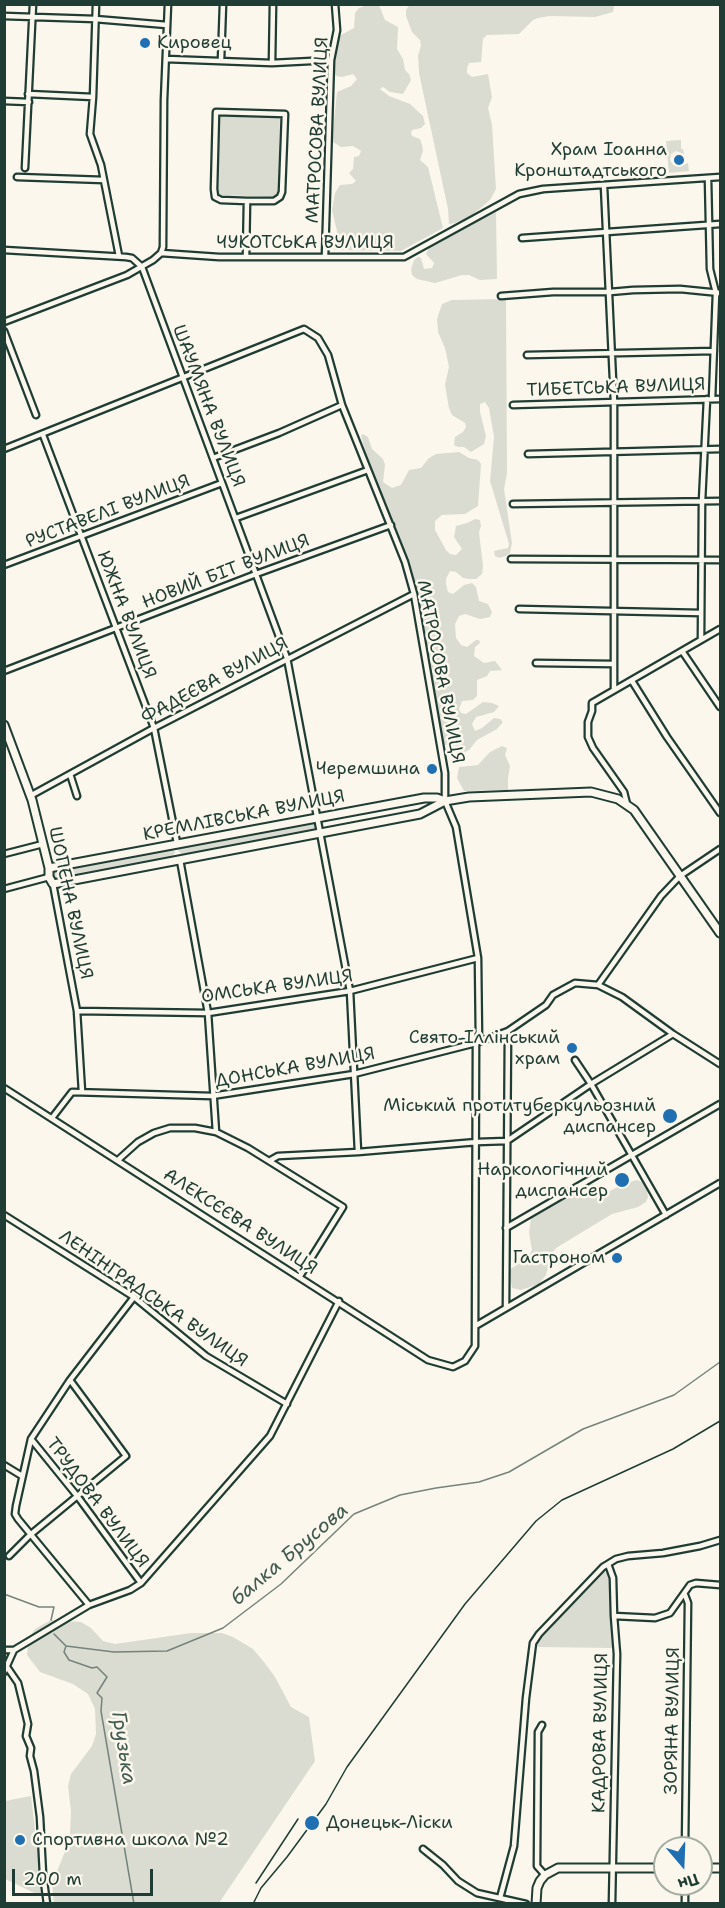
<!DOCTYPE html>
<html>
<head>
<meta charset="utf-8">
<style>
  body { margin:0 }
  #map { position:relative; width:725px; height:1908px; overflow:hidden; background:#fbf7ec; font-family:"Shantell Sans",sans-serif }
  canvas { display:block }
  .frame { position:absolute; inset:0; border:6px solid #1f3d34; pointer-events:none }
  .north { position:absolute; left:653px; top:1836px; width:60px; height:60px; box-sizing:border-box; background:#fbf7ec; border:2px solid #a3ada2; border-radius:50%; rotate:161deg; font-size:16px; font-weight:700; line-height:24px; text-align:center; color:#1f3d34 }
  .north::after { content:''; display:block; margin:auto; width:21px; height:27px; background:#1f6fb2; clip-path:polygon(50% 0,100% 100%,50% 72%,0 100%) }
  .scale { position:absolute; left:12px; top:1869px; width:141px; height:27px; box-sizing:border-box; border:3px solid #1f3d34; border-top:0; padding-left:8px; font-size:18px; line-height:21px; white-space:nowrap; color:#1f3d34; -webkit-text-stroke:4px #fbf7ec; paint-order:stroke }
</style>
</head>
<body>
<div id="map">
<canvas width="725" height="1908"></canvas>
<div class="frame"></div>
<div class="north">Пн</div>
<div class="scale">200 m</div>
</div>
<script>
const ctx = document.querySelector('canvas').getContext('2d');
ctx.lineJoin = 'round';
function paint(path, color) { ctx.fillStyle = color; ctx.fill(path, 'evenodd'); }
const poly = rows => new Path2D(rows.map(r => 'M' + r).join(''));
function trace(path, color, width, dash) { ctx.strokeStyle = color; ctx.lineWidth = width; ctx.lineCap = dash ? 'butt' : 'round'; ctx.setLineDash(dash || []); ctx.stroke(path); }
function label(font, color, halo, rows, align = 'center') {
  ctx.font = font + ' "Shantell Sans",sans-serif'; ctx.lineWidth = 5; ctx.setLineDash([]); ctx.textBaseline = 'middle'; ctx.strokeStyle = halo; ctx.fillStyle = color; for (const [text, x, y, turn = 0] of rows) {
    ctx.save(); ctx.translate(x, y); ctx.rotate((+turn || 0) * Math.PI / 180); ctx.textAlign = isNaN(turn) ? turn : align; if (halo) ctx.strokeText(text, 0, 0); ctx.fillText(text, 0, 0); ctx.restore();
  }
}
paint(poly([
  [410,4,612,4,614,7,613,12,595,17,550,16,538,18,533,20,519,34,487,35,483,39,481,62,469,63,467,68,467,73,472,77,488,74,492,97,488,108,492,125,496,189,490,200,471,216,455,223,449,224,448,209,419,73,418,56,421,45,420,40,412,32,406,16,406,10],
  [367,5,379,5,385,20,398,27,397,49,403,59,405,70,409,74,411,80,403,94,390,92,383,87,380,89,389,96,410,104,423,116,425,124,421,128,412,130,411,133,412,136,420,139,422,145,423,151,420,160,428,167,443,228,401,251,335,250,333,248,337,231,332,210,335,193,340,185,352,184,356,181,349,173,353,169,354,157,359,156,361,151,353,146,341,147,333,142,332,139,337,92,351,86,357,79,353,74,342,77,336,76,334,70,336,44,339,36,354,28,355,13,359,8],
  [219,116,280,118,278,197,217,195],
  [681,140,681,149,683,149,684,154,676,151,671,154,670,160,673,165,680,166,688,163,689,171,669,173,666,141],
  [496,212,497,279,480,280,469,275,462,275,435,283,417,279,412,275,411,269,414,260,418,257,421,258,424,269,432,268,434,263,426,254,430,246],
  [506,299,507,473,504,489,512,543,510,553,506,556,499,558,495,556,494,551,508,548,509,544,490,481,494,437,489,408,485,402,480,404,480,412,486,436,484,444,471,452,464,447,458,447,454,445,455,437,463,432,466,427,465,423,452,415,449,408,445,385,449,367,445,348,438,332,437,319,442,304,452,300],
  [363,434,368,437,372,449,383,459,385,465,383,482,392,488,401,485,409,470,421,468,429,458,436,454,459,452,469,458,478,460,481,464,478,506,465,514,442,515,435,521,435,530,446,550,450,554,456,555,462,549,454,537,456,526,467,523,475,519,480,520,481,526,479,532,483,566,482,574,476,579,469,579,463,578,456,572,450,571,446,579,446,584,448,592,453,594,464,585,472,583,476,587,479,601,488,604,492,612,490,617,480,619,465,614,459,616,455,624,456,638,461,645,467,647,476,640,479,640,480,643,475,647,474,656,484,663,495,661,502,670,490,671,487,676,477,680,477,696,473,700,462,701,459,709,461,713,466,714,483,702,492,703,499,706,494,712,476,717,472,724,475,731,482,728,494,718,500,719,503,722,497,729,477,740,469,750,461,754,457,753,443,743,418,596,410,562,367,457,361,436],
  [502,746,507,748,505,755,510,766,508,778,508,790,464,791,457,778,459,767,478,765,490,752],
  [312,822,315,825,315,831,183,856,178,850,181,847],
  [171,848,175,852,172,858,58,880,53,875,55,870],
  [637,1180,642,1182,647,1189,648,1197,646,1202,638,1207,612,1214,556,1248,551,1255,546,1275,539,1284,521,1290,512,1288,509,1270,527,1258,532,1250,529,1233,531,1218,535,1214,586,1184,593,1184,608,1192,623,1184],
  [603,1572,608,1572,612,1579,613,1648,538,1647,537,1642,540,1638],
  [51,1620,81,1622,91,1628,103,1641,115,1644,191,1633,222,1633,233,1637,253,1649,264,1662,275,1677,291,1707,309,1717,315,1761,219,1903,54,1903,52,1884,66,1849,70,1833,71,1811,68,1786,71,1774,92,1746,96,1734,95,1709,88,1694,73,1684,40,1672,27,1655,29,1638,35,1629],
  [31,1796,43,1897,5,1879,5,1801]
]), '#dbdcd1');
trace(poly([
  [4,1594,39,1607,54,1607,51,1620],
  [54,1634,66,1646,64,1652,69,1660,92,1668,97,1667,107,1677,97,1693,102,1698,101,1711,134,1904],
  [66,1646,114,1652,167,1651,223,1628,281,1584,354,1514,400,1495,436,1488,479,1482,509,1472,583,1429,674,1395,720,1362]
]), '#74847b', 1.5);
const street = poly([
  [96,4,93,97,90,134,101,165,119,256],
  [4,16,95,19,167,25],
  [166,59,272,63,331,60],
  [221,60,223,4],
  [272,63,273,4],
  [28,94,93,97],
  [4,101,29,102],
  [25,168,33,4],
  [17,177,104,180],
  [708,178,710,269,716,293,712,399],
  [604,186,614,402,614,690],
  [522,238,720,224],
  [4,250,126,257,132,258,142,267,287,658,350,991,358,1152],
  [161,253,219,257,404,257,519,194,543,189,720,177],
  [325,256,331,60,337,30,335,4],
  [246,257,247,201,221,200,215,197,214,189,216,112,285,114,282,192,280,197,274,201,247,201],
  [501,296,553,292,610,292,633,290,680,289,720,293],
  [4,322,127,275,153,260,161,253,163,247,164,100,168,4],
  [4,331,36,415],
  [527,355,714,351],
  [513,405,720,399],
  [43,435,154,728,177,843],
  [4,449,304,329,318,338,328,355,342,405,405,562,414,594,445,773,445,801,456,827,478,958,479,1041],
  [528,454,720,449],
  [213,458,279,433,342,405],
  [513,504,720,501],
  [236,518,368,470],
  [511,559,720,560],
  [4,565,222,483],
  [519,609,701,613],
  [701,640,702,501,707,399],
  [682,651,720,707],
  [536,663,613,664],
  [4,671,256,574,391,525],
  [632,681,667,737,720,813],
  [70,774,77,796],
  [30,796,154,728,414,594],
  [627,804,624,792,593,748,588,737,588,722,592,711,592,703,720,629],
  [4,854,43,844],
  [180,860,208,1013,216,1132],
  [53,884,77,1011,82,1092],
  [4,889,49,877],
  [598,985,661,896,680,876,720,849],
  [77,1011,208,1013,350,991,478,958],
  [575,1060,591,1084,666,1215],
  [4,1088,428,1360,453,1367,465,1361,475,1346,476,1043],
  [52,1118,72,1092,212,1096,354,1074,476,1043,508,1031,546,1005,553,995,575,983,598,985,622,997,673,1034,720,1064],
  [118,1160,138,1142,154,1133,170,1128,195,1128,216,1132,248,1148,343,1207,300,1276],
  [269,1161,278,1156,358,1152,477,1142,507,1141,591,1084,673,1034],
  [4,1215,134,1297,206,1356,287,1404],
  [506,1228,720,1104],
  [506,1308,508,1031],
  [477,1325,720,1183],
  [31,1439,78,1497,141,1583],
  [4,1465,22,1476],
  [9,1556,30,1535,126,1456,70,1380],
  [608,1564,613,1578,614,1616,617,1654,612,1904],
  [685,1595,688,1603,685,1848],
  [89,1605,18,1519,15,1514,16,1506,31,1439,70,1380,134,1297],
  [614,1616,655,1618,670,1613,690,1585,696,1583,720,1585],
  [4,1650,14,1650],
  [14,1650,89,1605,130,1590,141,1583,270,1436,339,1301],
  [7,1667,18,1683,28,1724,26,1736,31,1748,30,1756,34,1771,40,1817,43,1874,47,1904],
  [4,1672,14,1650],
  [542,1725,538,1732,537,1866,545,1875],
  [423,1849,443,1865,458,1881,477,1893,526,1904],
  [500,1898,514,1846,526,1698,533,1643,539,1634,603,1567,616,1559,628,1556,663,1553,700,1546,720,1540],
  [685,1904,685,1884]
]);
const secondary = poly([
  [4,725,32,800,49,868,49,877,53,884,420,814,445,801,469,797,591,792,618,799,634,810,720,933],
  [49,868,424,798,437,798,445,801],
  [701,1868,720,1868],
  [536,1904,537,1888,540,1881,545,1875,558,1868,665,1868]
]);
trace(street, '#1f3d34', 9);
trace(secondary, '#1f3d34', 11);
trace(street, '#fbf7ec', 4.5);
trace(secondary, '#fbf7ec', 7);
trace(poly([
  [256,1883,298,1819],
  [253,1904,261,1888,287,1857,326,1804,347,1767,465,1604,536,1521,562,1500,673,1449,720,1421]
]), '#1f3d34', 1.5);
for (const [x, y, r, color] of [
  [145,43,6,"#1f6fb2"],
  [679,160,6,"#1f6fb2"],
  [432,769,6,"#1f6fb2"],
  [572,1048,6,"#1f6fb2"],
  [670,1116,8,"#1f6fb2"],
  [622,1180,8,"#1f6fb2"],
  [617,1258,6,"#1f6fb2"],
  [312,1823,8,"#1f6fb2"],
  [20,1840,6,"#1f6fb2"]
]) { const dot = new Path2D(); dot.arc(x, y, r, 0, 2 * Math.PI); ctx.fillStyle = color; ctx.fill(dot); trace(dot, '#fbf7ec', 2); }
label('18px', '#1f3d34', '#fbf7ec', [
  ["Кировец",157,43,"left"],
  ["Храм Іоанна",667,150],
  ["Кронштадтського",667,171],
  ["Черемшина",420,769],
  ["Свято-Іллінський",560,1038],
  ["храм",560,1059],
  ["Міський протитуберкульозний",656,1106],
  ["диспансер",656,1127],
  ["Наркологічний",608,1170],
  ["диспансер",608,1191],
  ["Гастроном",605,1258],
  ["Донецьк-Ліски",326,1823,"left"],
  ["Спортивна школа №2",32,1840,"left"]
], 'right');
label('18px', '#1f3d34', '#fbf7ec', [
  ["МАТРОСОВА ВУЛИЦЯ",318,130,-87],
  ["ЧУКОТСЬКА ВУЛИЦЯ",305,243],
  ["ТИБЕТСЬКА ВУЛИЦЯ",616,388,-2],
  ["ШАУМЯНА ВУЛИЦЯ",208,406,69],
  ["РУСТАВЕЛІ ВУЛИЦЯ",108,512,-21],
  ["НОВИЙ БІТ ВУЛИЦЯ",226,572,-21],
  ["ЮЖНА ВУЛИЦЯ",126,615,69],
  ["МАТРОСОВА ВУЛИЦЯ",440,672,79],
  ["ФАДЕЄВА ВУЛИЦЯ",215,681,-28],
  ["КРЕМЛІВСЬКА ВУЛИЦЯ",244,816,-11],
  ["ШОПЕНА ВУЛИЦЯ",70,903,78],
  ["ОМСЬКА ВУЛИЦЯ",277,987,-8],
  ["ДОНСЬКА ВУЛИЦЯ",295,1068,-10],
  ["АЛЕКСЄЄВА ВУЛИЦЯ",240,1222,33],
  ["ЛЕНІНГРАДСЬКА ВУЛИЦЯ",153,1299,35],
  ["ТРУДОВА ВУЛИЦЯ",97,1503,53],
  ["ЗОРЯНА ВУЛИЦЯ",673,1721,-89],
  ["КАДРОВА ВУЛИЦЯ",601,1733,-89]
]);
label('italic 20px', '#425b52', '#fbf7ec', [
  ["балка Брусова",290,1555,-40],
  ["Грузька",123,1748,81]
]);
</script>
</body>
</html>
